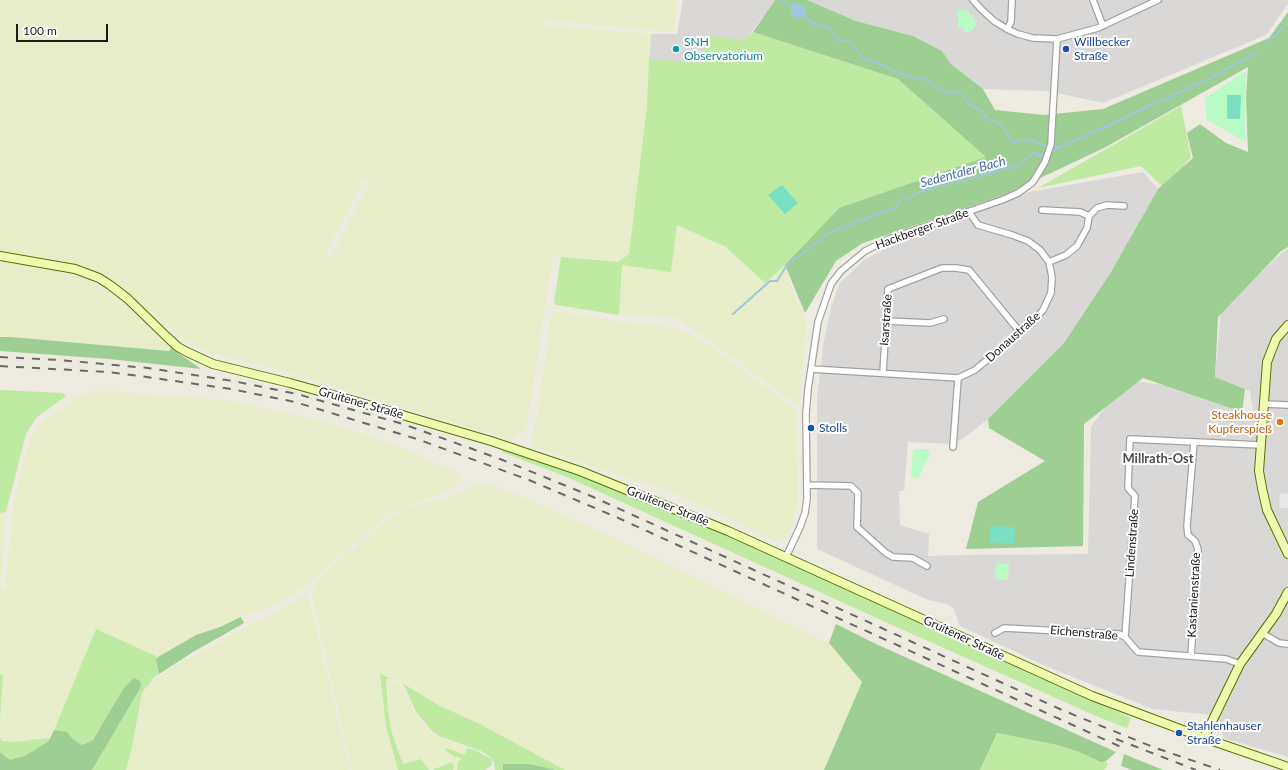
<!DOCTYPE html>
<html>
<head>
<meta charset="utf-8">
<style>
  body { margin:0 }
  #map { position:relative; width:1288px; height:770px; overflow:hidden; background:#edeadf; font-family:Lato,sans-serif }
  canvas { display:block }
  .scale { position:absolute; left:16px; top:24px; width:92px; height:18px; box-sizing:border-box; border:2px solid #1b1b1b; border-top:0; padding-left:5px; font-size:12px; line-height:14px; white-space:nowrap; color:#1b1b1b; -webkit-text-stroke:3px #fff; paint-order:stroke }
</style>
</head>
<body>
<div id="map">
<canvas width="1288" height="770"></canvas>
<div class="scale">100 m</div>
</div>
<script>
const ctx = document.querySelector('canvas').getContext('2d');
ctx.lineJoin = 'round';
function paint(path, color) { ctx.fillStyle = color; ctx.fill(path, 'evenodd'); }
const poly = rows => new Path2D(rows.map(r => 'M' + r).join(''));
function trace(path, color, width, dash) { ctx.strokeStyle = color; ctx.lineWidth = width; ctx.lineCap = dash ? 'butt' : 'round'; ctx.setLineDash(dash || []); ctx.stroke(path); }
function label(font, color, halo, rows, align = 'center') {
  ctx.font = font + ' Lato,sans-serif'; ctx.lineWidth = 4; ctx.setLineDash([]); ctx.textBaseline = 'middle'; ctx.strokeStyle = halo; ctx.fillStyle = color; for (const [text, x, y, turn = 0] of rows) {
    ctx.save(); ctx.translate(x, y); ctx.rotate((+turn || 0) * Math.PI / 180); ctx.textAlign = isNaN(turn) ? turn : align; if (halo) ctx.strokeText(text, 0, 0); ctx.fillText(text, 0, 0); ctx.restore();
  }
}
paint(poly([
  [683,0,775,0,746,40,704,63,649,59,651,34,677,34],
  [807,0,1288,0,1288,4,1266,35,1103,103,1047,91,983,89,951,64,942,51,913,36,856,21],
  [1143,172,1158,189,1111,272,1064,343,988,419,964,438,950,444,908,442,904,491,899,491,900,525,929,534,928,556,964,555,1088,554,1091,427,1106,406,1135,381,1184,388,1254,417,1250,391,1215,377,1221,311,1281,253,1288,249,1288,757,1224,738,1220,721,1211,715,1153,709,1050,668,960,626,953,608,947,604,928,600,817,549,817,399,823,346,831,307,840,283,864,260,880,251,1029,192]
]), '#d9d8d7');
paint(poly([
  [0,0,677,0,673,32,545,20,542,25,651,34,647,106,629,254,618,262,553,256,526,429,512,440,284,371,207,352,183,339,109,277,92,270,60,261,0,251],
  [364,179,370,181,331,257,325,254],
  [676,225,726,247,765,283,783,267,807,324,798,405,678,318,619,315,622,265],
  [0,260,51,269,82,276,124,302,171,348,169,351,11,337,0,337],
  [556,311,622,322,677,328,713,348,793,408,796,416,798,500,790,529,786,538,776,541,672,492,530,446,538,410,551,318],
  [95,391,114,391,169,397,202,398,225,400,304,417,340,426,374,437,446,467,461,475,462,478,461,480,442,494,398,509,382,519,318,575,296,592,278,603,241,617,178,645,158,657,96,629,50,738,12,742,2,741,0,738,0,719,3,676,0,674,0,513,6,512,0,588,5,590,14,502,27,449,35,431,43,422,79,396],
  [490,485,514,493,607,535,829,643,862,682,824,770,565,770,478,723,440,706,395,678,381,674,392,752,398,770,352,770,313,601,313,588,314,584,320,577,384,522,399,512,410,507,448,498,473,486],
  [307,594,312,612,350,770,126,770,132,747,142,692,152,681,172,668],
  [388,678,401,685,405,690,414,713,431,734,467,748,465,755,464,770,453,770,454,766,452,762,429,770,420,759,404,764,392,733,388,713,386,680]
]), '#e7edc9');
paint(poly([
  [753,32,898,79,987,157,839,208,785,265,765,283,726,247,677,225,671,272,622,265,619,315,556,305,554,302,561,257,618,262,629,254,647,106,649,59,704,63,705,36,745,40],
  [1181,106,1191,157,1164,188,1141,166,1038,188],
  [0,390,63,393,66,396,37,417,26,434,6,512,0,513],
  [502,448,574,473,692,518,1131,718,1127,728,1103,719,883,621,567,477,502,452],
  [96,629,158,657,156,660,159,674,150,680,152,681,142,692,132,747,126,770,92,770,141,687,123,689,93,740,82,745,73,739,67,732,54,730],
  [0,674,3,676,0,719],
  [380,674,395,680,388,678,386,680,388,713,392,733,403,764,421,759,429,770,398,770,386,726],
  [402,683,440,706,478,723,565,770,556,770,530,764,504,764,504,770,495,770,494,762,490,757,481,751,439,736,433,732,416,712,406,689],
  [997,733,1056,745,1079,752,1101,762,1106,761,1108,765,1104,770,980,770],
  [0,738,2,741,12,742,50,738,49,741,24,756,10,760,0,752],
  [446,748,465,755,467,748,475,750,489,758,492,760,492,765,485,770,457,770,458,762,461,760,460,757,455,757,445,750],
  [452,762,454,766,453,770,432,770]
]), '#beeaa2');
paint(poly([
  [775,0,807,0,856,21,913,36,942,51,951,64,983,89,995,110,1044,115,1103,109,1269,38,1288,12,1288,247,1281,251,1218,317,1215,377,1245,389,1242,412,1143,378,1084,424,1083,546,966,549,978,502,1045,461,989,428,988,419,1064,343,1111,272,1158,189,1193,158,1187,133,1200,124,1226,143,1248,152,1246,97,1248,67,1104,148,1004,195,863,243,836,261,805,313,785,265,839,208,986,157,898,79,753,32],
  [0,337,11,337,169,351,171,348,201,369,109,359,0,351],
  [241,617,244,623,193,652,159,674,156,660,158,657,196,635,220,627],
  [836,624,876,644,1116,752,1106,761,1101,762,1079,752,1057,745,997,733,980,770,824,770,862,682,829,643],
  [134,678,140,681,141,687,92,770,0,770,0,752,10,760,24,756,49,741,54,730,67,732,73,739,82,745,93,740,123,689],
  [1124,754,1163,770,1132,770,1121,766],
  [503,764,530,764,556,770,503,770]
]), '#9dce92');
paint(poly([
  [958,10,966,10,977,22,973,30,968,32,964,32,964,28,958,28],
  [1246,71,1245,106,1246,142,1207,120,1205,98],
  [913,449,928,449,930,454,918,479,911,477],
  [996,563,1009,564,1008,580,995,579]
]), '#b9fbc5');
paint(poly([
  [1227,95,1241,95,1240,119,1227,119],
  [782,185,798,203,785,214,768,195],
  [990,526,1015,527,1014,544,989,542]
]), '#79e0c3');
paint(poly([
  [1280,493,1288,494,1288,508,1279,508]
]), '#e7e7e7');
paint(poly([
  [794,2,805,7,806,10,803,16,799,19,792,16,790,9,791,6]
]), '#9dc8dd');
trace(poly([
  [781,0,792,7],
  [803,12,811,23,830,28,839,42,846,40,853,45,862,57,916,79,922,77,948,94,953,91,962,95,969,104,980,110,989,120,1000,124,1014,143,1022,140,1035,141,1043,145,1059,147],
  [1267,42,1288,23],
  [1050,152,1208,79,1258,52],
  [733,314,770,281,777,281,787,265,831,232,896,207,902,199,911,198,919,192,1018,166,1033,153,1040,156,1046,154]
]), '#9dc8dd', 2);
const street = poly([
  [973,0,981,9,994,21,1007,29,1018,34,1033,38,1057,39,1098,28,1158,0],
  [1093,0,1103,26],
  [1007,29,1011,22,1012,0],
  [1042,210,1080,212,1089,216],
  [1049,262,1066,255,1077,246,1087,228,1089,216,1097,208,1107,205,1124,206],
  [886,321,930,323,944,319],
  [811,369,958,378,975,370,1031,323,1043,310,1051,293,1052,277,1049,262,1040,250,1028,241,1012,235,978,225,969,212],
  [883,373,888,289,942,268,956,268,969,270,1020,332],
  [1264,404,1288,405],
  [953,447,958,378],
  [807,485,851,486,858,493,857,527,886,553,893,557,913,558,927,566],
  [786,557,800,527,805,513,807,499,806,414,808,389,818,322,831,284,841,271,865,251,889,239,1002,200,1018,193,1032,183,1036,177,1045,162,1051,144,1057,39],
  [995,633,1004,628,1119,634,1125,637,1138,652,1226,659,1240,664],
  [1262,633,1279,643,1288,644],
  [1125,637,1135,496,1128,488,1130,439,1261,445],
  [1191,656,1198,549,1195,541,1188,535,1187,526,1194,442]
]);
const secondary = poly([
  [0,256,75,269,99,278,110,285,128,299,167,337,178,347,187,352,213,364,290,383,358,402,491,441,580,471,728,531,1092,696,1204,738,1288,767],
  [1288,325,1276,339,1267,362,1259,471,1262,488,1267,510,1288,554],
  [1204,738,1240,664,1276,614,1288,592]
]);
trace(street, '#a2a2a2', 8);
trace(secondary, '#5a7201', 10);
trace(street, '#fff', 5.5);
trace(secondary, '#effbaf', 8);
trace(poly([
  [0,357,59,360,148,368,233,381,297,394,403,424,500,459,591,496,1062,710,1153,747,1220,770],
  [0,366,107,372,147,377,231,389,295,402,417,439,529,480,616,517,1121,747],
  [1116,739,1196,770]
]), '#696969', 2, [8, 8]);
for (const [x, y, r, color] of [
  [676,49,4,"#0f9aa8"],
  [1066,49,4,"#1a4fb4"],
  [1280,422,4,"#e8710a"],
  [811,428,4,"#1a4fb4"],
  [1179,733,4,"#1a4fb4"]
]) { const dot = new Path2D(); dot.arc(x, y, r, 0, 2 * Math.PI); ctx.fillStyle = color; ctx.fill(dot); trace(dot, '#fff', 1.5); }
label('12px', '#0d838f', '#fff', [
  ["SNH",684,42],
  ["Observatorium",684,56]
], 'left');
label('12px', '#164399', '#fff', [
  ["Willbecker",1074,42],
  ["Straße",1074,56],
  ["Stolls",819,428],
  ["Stahlenhauser",1187,726],
  ["Straße",1187,740]
], 'left');
label('12px', '#1b1b1b', '#fff', [
  ["Hackberger Straße",922,229,-20],
  ["Isarstraße",886,320,-86],
  ["Donaustraße",1013,337,-42],
  ["Gruitener Straße",361,403,16],
  ["Gruitener Straße",668,506,22],
  ["Lindenstraße",1132,543,-86],
  ["Kastanienstraße",1194,595,-87],
  ["Eichenstraße",1084,633,5],
  ["Gruitener Straße",964,638,25]
]);
label('12px', '#c56008', '#fff', [
  ["Steakhouse",1272,415],
  ["Kupferspieß",1272,429]
], 'right');
label('italic 13px', '#456eac', '#fff', [
  ["Sedentaler Bach",963,172,-15]
]);
label('bold 13px', '#4e4e4e', '#fff', [
  ["Millrath-Ost",1158,459]
]);
</script>
</body>
</html>
